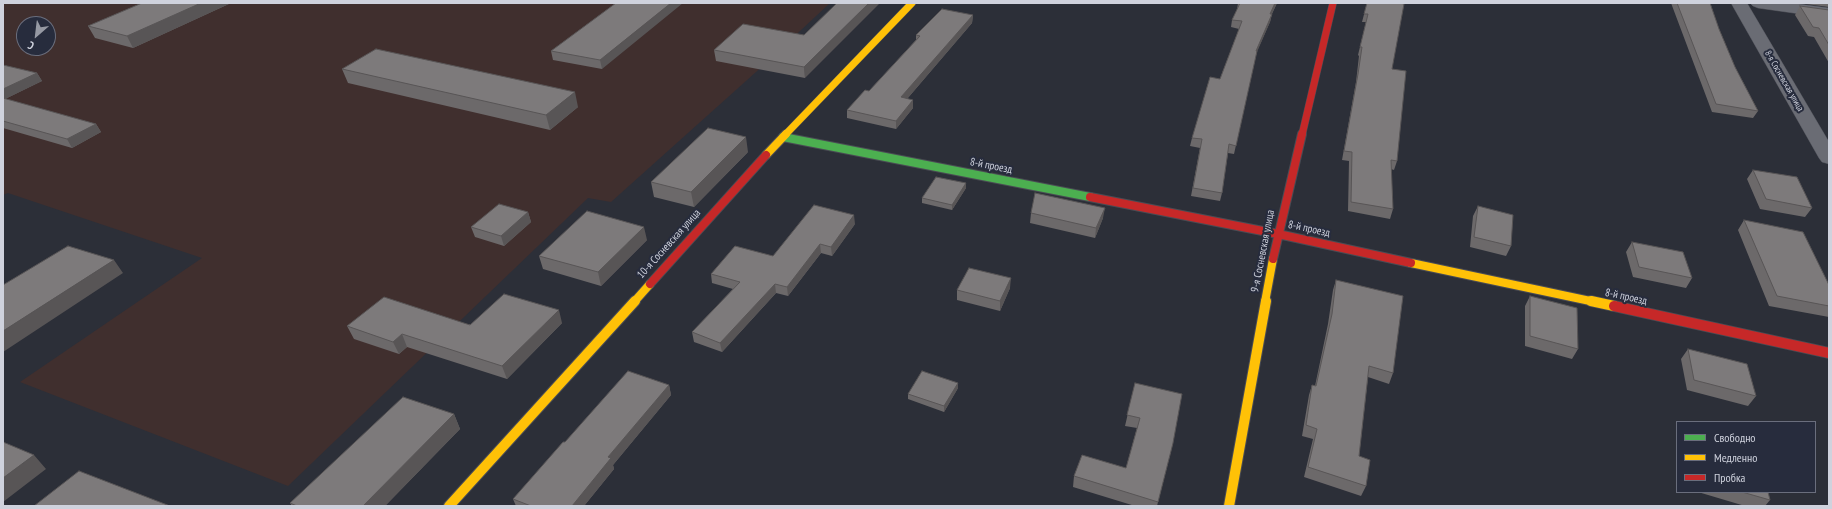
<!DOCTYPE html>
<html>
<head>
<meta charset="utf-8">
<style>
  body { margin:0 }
  #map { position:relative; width:1832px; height:509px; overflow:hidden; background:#2c2f38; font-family:"PT Sans Narrow",sans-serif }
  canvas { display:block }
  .frame { position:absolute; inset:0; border:4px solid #cfd2dd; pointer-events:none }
  .legend { position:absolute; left:1676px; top:421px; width:140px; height:72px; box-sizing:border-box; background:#272c3d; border:1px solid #6a6e7d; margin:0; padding:5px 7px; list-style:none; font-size:12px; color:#cfd2dd }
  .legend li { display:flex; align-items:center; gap:8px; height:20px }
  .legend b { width:20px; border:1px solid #6a6e7d }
  .north { position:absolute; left:16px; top:16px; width:40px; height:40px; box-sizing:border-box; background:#272c3d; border:1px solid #6a6e7d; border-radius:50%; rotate:208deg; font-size:11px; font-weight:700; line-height:16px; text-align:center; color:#cfd2dd }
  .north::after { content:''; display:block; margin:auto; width:14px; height:18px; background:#9699a3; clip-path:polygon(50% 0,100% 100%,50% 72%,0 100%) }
</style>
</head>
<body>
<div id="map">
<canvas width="1832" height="509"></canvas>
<div class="frame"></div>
<ul class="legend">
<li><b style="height:5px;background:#4caf50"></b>Свободно</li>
<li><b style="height:5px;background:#ffc107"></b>Медленно</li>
<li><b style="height:5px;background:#c62828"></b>Пробка</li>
</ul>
<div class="north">С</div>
</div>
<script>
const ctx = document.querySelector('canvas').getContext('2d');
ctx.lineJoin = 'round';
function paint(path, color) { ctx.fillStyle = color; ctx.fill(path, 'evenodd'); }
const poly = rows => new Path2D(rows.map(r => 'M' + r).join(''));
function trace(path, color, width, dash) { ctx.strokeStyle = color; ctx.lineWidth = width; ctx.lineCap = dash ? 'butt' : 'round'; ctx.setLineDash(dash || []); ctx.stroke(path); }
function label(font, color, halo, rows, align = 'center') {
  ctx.font = font + ' "PT Sans Narrow",sans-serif'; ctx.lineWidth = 4; ctx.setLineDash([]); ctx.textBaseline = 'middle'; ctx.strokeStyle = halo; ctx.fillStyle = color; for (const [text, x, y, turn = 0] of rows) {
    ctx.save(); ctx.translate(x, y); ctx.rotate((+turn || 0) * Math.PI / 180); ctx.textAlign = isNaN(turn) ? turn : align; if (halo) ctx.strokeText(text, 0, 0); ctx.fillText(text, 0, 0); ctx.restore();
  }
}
paint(poly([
  [3,3,830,3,756,72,611,202,588,198,288,486,20,382,202,258,8,193,3,195],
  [24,24,48,24,48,48,24,48]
]), '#402f2e');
const street = poly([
  [1731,3,1747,3,1829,142,1829,164,1822,162,1819,158,1731,3],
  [1750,3,1791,3,1829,8,1829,18,1758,8,1753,6,1750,3]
]);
const fast = poly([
  [783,137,1090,197]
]);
const slowFar2 = poly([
  [785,135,912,3]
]);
const slowFar1 = poly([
  [766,155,786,134],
  [1411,263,1595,302],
  [634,302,650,284],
  [1265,302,1273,259]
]);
const slow = poly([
  [1591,301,1614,306],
  [449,506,635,301],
  [1229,506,1266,301]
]);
const jamFar2 = poly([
  [1302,135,1333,3]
]);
const jamFar1 = poly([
  [1090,197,1278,234,1411,263],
  [1273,259,1302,134],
  [650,284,766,155]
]);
const jam = poly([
  [1614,306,1829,353]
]);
trace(street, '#4a4c54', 1);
trace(fast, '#4a4c54', 10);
trace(slowFar2, '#4a4c54', 8);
trace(slowFar1, '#4a4c54', 10);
trace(slow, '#4a4c54', 12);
trace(jamFar2, '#4a4c54', 8);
trace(jamFar1, '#4a4c54', 10);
trace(jam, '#4a4c54', 12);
paint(street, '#6a6c74');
trace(fast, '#4caf50', 8);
trace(slowFar2, '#ffc107', 7);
trace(slowFar1, '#ffc107', 8);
trace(slow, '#ffc107', 10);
trace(jamFar2, '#c62828', 7);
trace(jamFar1, '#c62828', 8);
trace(jam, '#c62828', 10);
paint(poly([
  [142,3,231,3,133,48,95,38,88,26],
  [616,3,602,69,553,60,551,51],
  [1238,3,1277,3,1272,14,1270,22,1257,51,1234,154,1228,153,1222,193,1220,201,1191,196,1200,148,1190,146,1192,138,1220,79,1239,29,1231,27,1232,20,1237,10],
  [1367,3,1392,69,1397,161,1394,170,1391,169,1393,209,1390,219,1348,211,1349,161,1342,160,1356,82,1359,56,1358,55,1366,22,1362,22],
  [1671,3,1710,3,1719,29,1735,67,1758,111,1753,118,1712,112],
  [1798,3,1829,3,1829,7],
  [1800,6,1829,10,1829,63,1814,37,1808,36,1795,15],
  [973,15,972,23,907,99,913,108,896,129,847,118,847,110,869,91,916,40,916,35],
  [804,35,805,78,716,61,714,50],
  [3,65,37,73,42,81,5,99,96,124,101,132,72,148,3,128],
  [342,69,578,107,550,130,348,83],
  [748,152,694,207,654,197,651,182],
  [1753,170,1812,208,1805,217,1760,209,1747,179],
  [966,183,966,188,952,210,922,203,922,198],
  [1478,206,1511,246,1506,256,1470,247,1473,216],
  [528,212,531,222,504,246,475,237,471,227],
  [1031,213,1103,218,1095,238,1030,223],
  [1744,220,1829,285,1829,317,1769,306,1738,230],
  [855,224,832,256,821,253,788,296,776,293,722,352,694,342,692,332,733,289,712,283,711,274,773,256],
  [647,240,601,286,543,269,539,256],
  [1632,242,1692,278,1686,288,1633,277,1626,252],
  [1336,280,1393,373,1389,384,1368,377,1359,456,1366,486,1361,496,1304,477,1313,439,1302,436,1309,395,1312,385,1315,386,1328,324,1333,290],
  [1010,288,1000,311,957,300,957,290],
  [1530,296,1578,349,1572,359,1525,346,1525,306],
  [562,323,507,379,407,347,399,354,354,339,347,326],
  [1688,349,1756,396,1748,406,1687,390,1681,359],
  [958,383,958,388,944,412,908,399,908,394],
  [1135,383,1173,443,1157,506,1135,506,1073,487,1074,476,1126,468,1137,428,1125,426],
  [669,385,671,395,613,465,614,469,584,506,516,506,513,499,565,442],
  [454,414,460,429,385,506,292,506,290,503],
  [1698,492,1768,492,1770,500,1765,506,1745,506]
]), '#6c696a');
paint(poly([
  [201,3,231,3,133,48,127,36],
  [671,3,683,3,602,69,600,60],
  [869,3,880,3,805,78,804,67],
  [1275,3,1277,3,1268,21,1270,14],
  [1272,14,1270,22,1254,59,1256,51],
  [973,15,972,23,901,106,901,97],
  [37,73,42,81,3,100,3,89],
  [575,92,578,107,550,130,546,115],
  [913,100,913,108,896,129,896,121],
  [96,124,101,132,72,148,67,139],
  [746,137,748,152,694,207,691,192],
  [966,183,966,188,952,210,952,205],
  [1105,208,1103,218,1095,238,1096,228],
  [528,212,531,222,504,246,501,236],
  [854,215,855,224,832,256,831,247],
  [644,227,647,240,601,286,598,272],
  [820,244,821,253,788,296,787,287],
  [114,260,123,273,3,352,3,331],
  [1011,278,1010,288,1000,311,1000,301],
  [775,284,776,293,722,352,720,343],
  [559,310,562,323,507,379,502,366],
  [402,334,407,347,399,354,393,342],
  [958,383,958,388,944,412,944,406],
  [669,385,671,395,613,465,614,469,584,506,572,506,608,457],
  [454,414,460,429,385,506,363,506],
  [34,455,46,469,3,502,3,478]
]), '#585556');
const building = poly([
  [142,3,201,3,127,36,88,26,142,3],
  [616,3,671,3,600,60,551,51,616,3],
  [837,3,869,3,804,67,714,50,743,24,804,35,837,3],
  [1239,3,1275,3,1270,14,1272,14,1256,51,1257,51,1236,146,1229,144,1222,193,1193,188,1202,139,1192,138,1210,77,1220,79,1242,21,1232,20,1240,3,1239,3],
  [1367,3,1400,3,1404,4,1392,69,1406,71,1397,161,1391,160,1393,209,1351,202,1352,152,1344,151,1358,74,1362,47,1360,47,1368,14,1364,14,1367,3],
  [1677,3,1710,3,1719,29,1735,67,1758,111,1716,104,1677,3],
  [1800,6,1829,10,1829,45,1819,28,1813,27,1800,6],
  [942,9,973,15,901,97,913,100,896,121,847,110,865,90,869,91,920,36,916,35,942,9],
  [376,49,575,92,546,115,342,69,376,49],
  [3,65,37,73,3,89,3,65],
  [3,98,96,124,67,139,3,121,3,98],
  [708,128,746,137,691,192,651,182,708,128],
  [1753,170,1797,177,1812,208,1766,199,1753,170],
  [936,177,966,183,952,205,922,198,936,177],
  [1035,193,1105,208,1096,228,1031,213,1035,193],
  [499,204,528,212,501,236,471,227,499,204],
  [814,205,854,215,831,247,820,244,787,287,775,284,720,343,692,332,740,282,711,274,735,246,773,256,814,205],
  [1478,206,1513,215,1511,246,1474,237,1478,206],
  [587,211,644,227,598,272,539,256,587,211],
  [1744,220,1803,232,1829,285,1829,306,1777,296,1744,220],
  [1632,242,1683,252,1692,278,1639,267,1632,242],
  [68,246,114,260,3,331,3,285,68,246],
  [969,268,1011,278,1000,301,957,290,969,268],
  [1336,280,1403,296,1393,373,1369,366,1359,456,1370,460,1366,486,1308,467,1317,429,1306,425,1312,385,1316,386,1332,314,1336,280],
  [504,294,559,310,502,366,402,334,393,342,347,326,384,297,470,325,504,294],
  [1530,296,1577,308,1578,349,1530,336,1530,296],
  [1688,349,1747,364,1756,396,1694,380,1688,349],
  [628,371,669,385,608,457,611,458,572,506,531,506,513,499,563,442,565,442,628,371],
  [922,371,958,383,944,406,908,394,922,371],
  [1135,383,1182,394,1173,443,1158,502,1074,476,1082,455,1126,468,1140,418,1127,415,1135,383],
  [403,397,454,414,363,506,297,506,290,503,403,397],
  [3,442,34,455,3,478,3,442],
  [79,471,170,506,34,506,79,471],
  [1742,492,1768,492,1770,500,1742,492]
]);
paint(building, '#7d7a7b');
trace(building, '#585556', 1);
label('9px', '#cfd2dd', '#272c3d', [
  ["8-я Сосневская улица",1784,81,60]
]);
label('11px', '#cfd2dd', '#272c3d', [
  ["8-й проезд",991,166,11],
  ["8-й проезд",1309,229,12],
  ["10-я Сосневская улица",669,244,-48],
  ["9-я Сосневская улица",1263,251,-79],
  ["8-й проезд",1626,297,12]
]);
</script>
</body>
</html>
